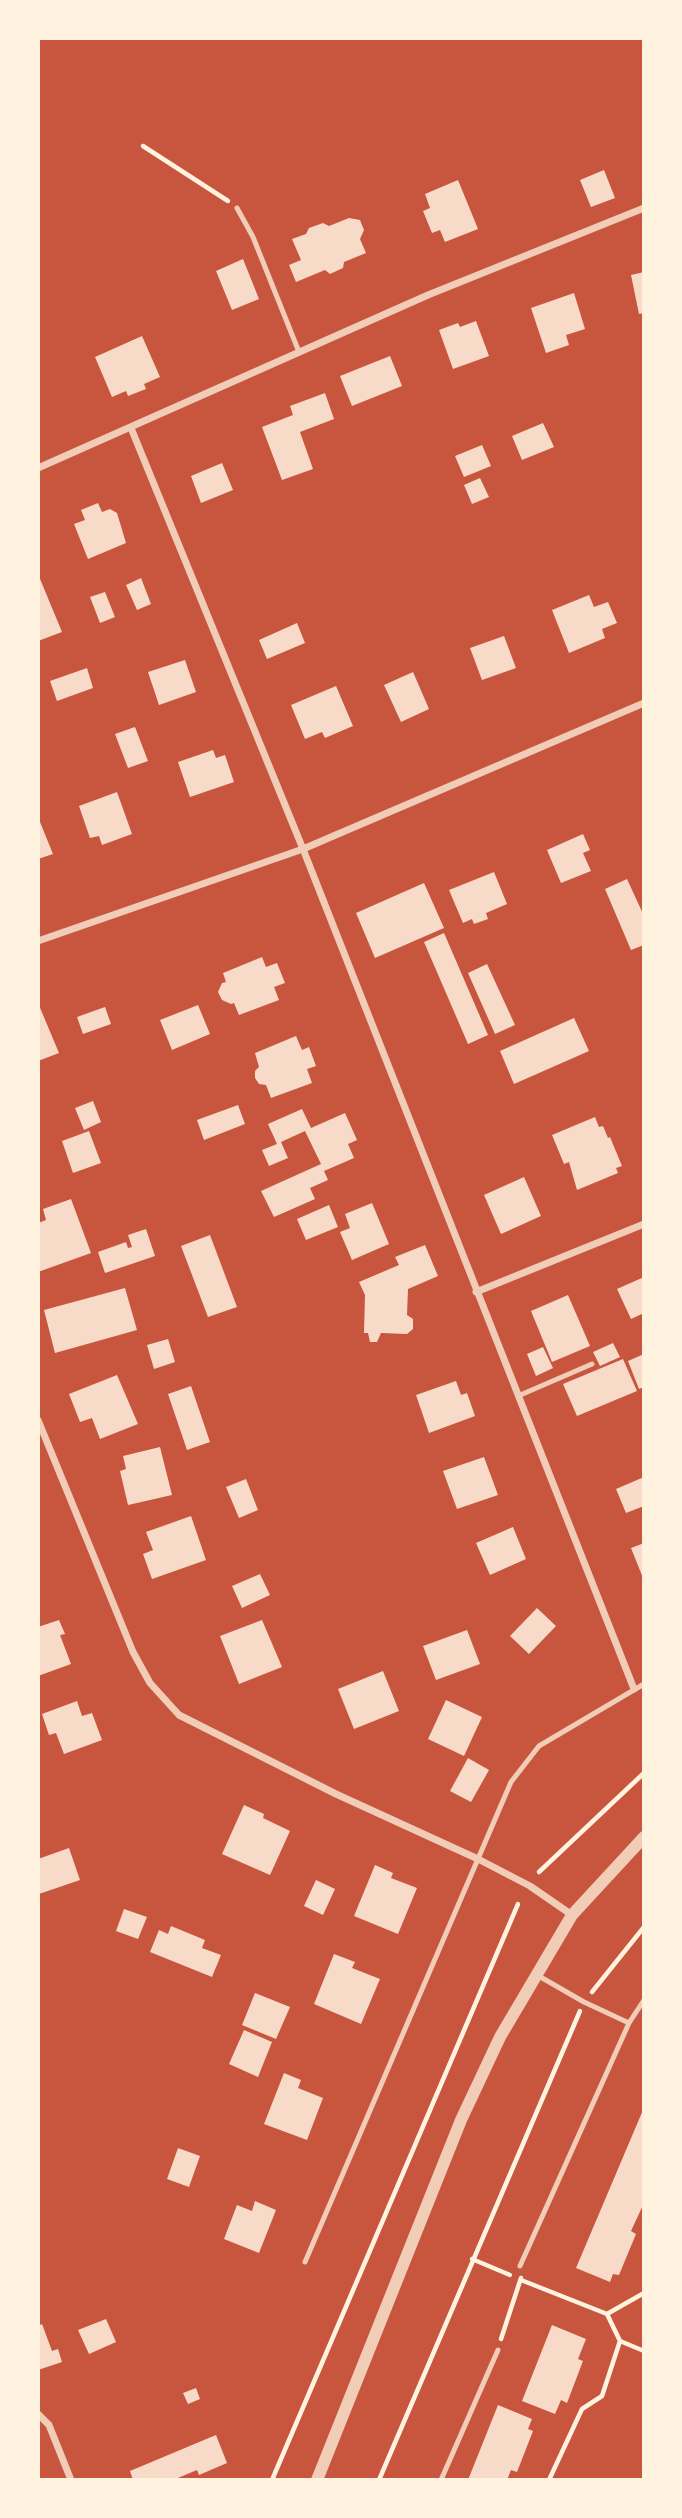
<!DOCTYPE html>
<html>
<head>
<meta charset="utf-8">
<style>
  body { margin:0 }
  #map { position:relative; width:682px; height:2518px; overflow:hidden; background:#c8553d; font-family:Overpass,sans-serif }
  canvas { display:block }
  .frame { position:absolute; inset:0; border:40px solid #fff3e0; pointer-events:none }
</style>
</head>
<body>
<div id="map">
<canvas width="682" height="2518"></canvas>
<div class="frame"></div>
</div>
<script>
const ctx = document.querySelector('canvas').getContext('2d');
ctx.lineJoin = 'round';
function paint(path, color) { ctx.fillStyle = color; ctx.fill(path, 'evenodd'); }
const poly = rows => new Path2D(rows.map(r => 'M' + r).join(''));
function trace(path, color, width, dash) { ctx.strokeStyle = color; ctx.lineWidth = width; ctx.lineCap = dash ? 'butt' : 'round'; ctx.setLineDash(dash || []); ctx.stroke(path); }
paint(poly([
  [604,170,615,198,591,207,580,180],
  [458,180,478,229,445,242,440,230,432,233,423,211,430,208,425,194],
  [349,218,360,220,364,230,360,239,366,253,344,262,343,268,330,274,325,270,296,282,289,265,301,260,292,239,306,234,309,228,323,223,329,226],
  [243,259,259,299,232,310,216,271],
  [644,272,644,313,639,314,631,275],
  [574,293,585,329,566,335,569,345,546,353,531,308],
  [476,321,489,356,453,369,439,330,458,323,460,327],
  [142,336,160,377,144,384,146,389,128,396,126,391,112,397,95,357],
  [390,356,402,386,352,406,340,376],
  [325,393,334,419,300,432,313,469,282,480,262,427,293,415,290,406],
  [543,423,554,447,522,460,512,436],
  [482,445,491,466,464,477,455,456],
  [222,463,233,490,201,503,191,476],
  [480,478,489,497,472,504,464,485],
  [98,503,102,512,110,509,117,513,126,543,88,559,74,524,85,520,81,510],
  [38,574,62,632,38,641],
  [141,578,151,604,137,610,126,585],
  [105,592,115,617,100,623,90,597],
  [589,595,594,607,608,602,617,623,602,629,605,638,569,653,552,610],
  [297,623,305,643,267,659,259,640],
  [504,636,516,668,482,680,470,648],
  [185,660,196,692,159,705,148,672],
  [87,668,93,688,57,701,50,681],
  [413,672,429,709,401,722,384,685],
  [336,686,353,726,325,738,322,732,305,739,291,705],
  [135,727,148,761,128,768,115,734],
  [213,750,216,758,225,755,234,782,190,797,178,762],
  [117,792,132,834,102,845,99,836,90,838,79,806],
  [38,817,53,854,38,859],
  [583,834,590,850,583,853,591,871,561,883,547,850],
  [494,872,507,904,486,913,488,919,474,924,472,919,463,923,449,890],
  [627,879,644,916,644,945,631,950,605,889],
  [424,883,444,928,375,958,356,913],
  [444,933,488,1035,468,1044,424,942],
  [262,957,266,967,277,963,285,983,274,987,279,1000,239,1015,234,1003,231,1004,222,1000,218,992,222,983,226,982,223,973],
  [487,964,515,1025,495,1034,468,973],
  [38,1003,59,1053,38,1061],
  [198,1005,210,1034,172,1050,160,1020],
  [105,1007,111,1024,83,1034,77,1017],
  [574,1018,589,1051,514,1084,500,1051],
  [296,1036,302,1050,309,1047,316,1066,307,1069,312,1083,271,1098,266,1085,259,1084,255,1078,255,1071,259,1067,255,1053],
  [93,1101,101,1122,84,1130,75,1108],
  [238,1105,245,1124,204,1140,197,1120],
  [302,1109,311,1128,345,1113,357,1140,348,1144,354,1158,324,1171,328,1180,310,1188,315,1199,274,1217,261,1191,321,1164,305,1131,281,1142,288,1158,269,1166,262,1150,277,1144,268,1124],
  [595,1117,599,1127,603,1126,608,1138,610,1137,622,1166,616,1168,618,1173,577,1190,569,1162,564,1164,552,1135],
  [89,1131,101,1163,73,1173,62,1141],
  [524,1177,541,1216,501,1234,484,1195],
  [71,1199,91,1253,38,1272,38,1223,46,1220,43,1209],
  [372,1203,389,1244,352,1260,340,1232,350,1228,345,1214],
  [329,1205,338,1227,306,1240,297,1219],
  [146,1229,155,1256,105,1273,98,1252,126,1242,128,1248,132,1247,128,1235],
  [210,1235,237,1307,208,1317,181,1246],
  [425,1245,438,1276,408,1289,407,1315,413,1319,413,1329,407,1334,381,1333,377,1342,370,1342,368,1333,364,1333,365,1295,359,1282,399,1265,395,1257],
  [644,1277,644,1313,631,1319,617,1289],
  [125,1288,137,1330,55,1353,44,1310],
  [568,1295,590,1346,552,1362,531,1311],
  [168,1339,175,1362,154,1369,147,1345],
  [613,1343,620,1357,600,1366,593,1352],
  [543,1347,553,1368,536,1376,527,1354],
  [644,1354,644,1387,639,1389,628,1361],
  [623,1359,637,1391,577,1416,563,1384],
  [117,1375,138,1424,100,1439,92,1418,80,1422,69,1394],
  [456,1381,461,1395,467,1393,475,1416,429,1433,416,1395],
  [191,1386,210,1442,187,1450,168,1394],
  [160,1447,172,1495,128,1505,120,1471,126,1469,123,1456],
  [484,1457,498,1495,457,1509,443,1471],
  [644,1477,644,1506,626,1513,616,1489],
  [246,1479,258,1510,239,1518,226,1487],
  [191,1516,206,1560,152,1579,143,1554,153,1550,146,1532],
  [513,1527,526,1559,490,1575,476,1543],
  [644,1543,644,1578,643,1578,631,1548],
  [260,1574,270,1595,242,1608,232,1586],
  [537,1608,556,1626,529,1654,510,1636],
  [59,1620,65,1634,60,1635,71,1664,38,1676,38,1627],
  [262,1620,282,1667,239,1684,220,1636],
  [467,1630,480,1664,436,1680,423,1646],
  [383,1671,399,1711,354,1729,338,1689],
  [446,1700,482,1717,464,1756,428,1739],
  [77,1701,82,1716,92,1713,102,1740,64,1754,56,1733,49,1735,42,1714],
  [468,1758,489,1770,471,1802,450,1791],
  [244,1805,264,1814,263,1818,290,1831,270,1875,222,1854],
  [69,1848,80,1880,39,1894,38,1859],
  [375,1865,393,1873,391,1878,417,1888,398,1934,354,1916],
  [316,1880,335,1889,323,1915,304,1906],
  [124,1909,147,1917,138,1939,116,1931],
  [171,1926,205,1940,202,1948,221,1955,212,1977,150,1952,159,1930,168,1934],
  [334,1954,355,1962,352,1968,380,1979,361,2024,314,2004],
  [255,1993,290,2007,276,2039,242,2025],
  [244,2030,272,2042,258,2077,229,2064],
  [284,2073,301,2080,298,2088,323,2098,307,2140,264,2124],
  [643,2110,644,2203,631,2231,636,2234,619,2275,613,2274,610,2282,576,2268],
  [178,2148,200,2156,189,2187,167,2179],
  [255,2201,276,2210,259,2253,224,2239,237,2205,252,2211],
  [106,2319,116,2342,89,2354,78,2330],
  [42,2324,52,2351,58,2349,62,2362,38,2370,38,2326],
  [552,2325,586,2339,578,2359,583,2361,567,2403,561,2400,555,2414,522,2401],
  [196,2388,200,2399,188,2404,183,2393],
  [498,2405,532,2419,528,2429,533,2431,517,2472,511,2470,507,2480,468,2480],
  [216,2435,227,2463,199,2475,197,2470,173,2480,133,2480,130,2471]
]), '#f7dbc8');
trace(poly([
  [143,146,228,201],
  [539,1872,644,1773],
  [592,1992,644,1927],
  [472,2259,510,2275],
  [521,2280,607,2314,644,2293],
  [501,2339,521,2278],
  [620,2341,644,2351],
  [272,2480,518,1904],
  [379,2480,580,2011],
  [549,2480,582,2409,602,2396,620,2341,607,2314]
]), '#fff3e0', 4.5);
trace(poly([
  [237,208,253,237,299,352],
  [518,1396,592,1364],
  [537,1975,584,2002,629,2023,644,2000],
  [305,2262,511,1782,539,1746,644,1684],
  [520,2266,629,2023],
  [441,2480,498,2350]
]), '#f1ccb7', 5);
trace(poly([
  [131,428,303,849,634,1689],
  [38,468,428,295,644,208],
  [38,941,303,849,644,703],
  [476,1292,644,1224],
  [38,1420,133,1652,150,1683,179,1715,336,1794,478,1859,530,1886,572,1915],
  [38,2414,49,2425,71,2480]
]), '#f1ccb7', 7);
trace(poly([
  [317,2480,461,2120,500,2037,572,1915,644,1837]
]), '#f1ccb7', 12);
</script>
</body>
</html>
